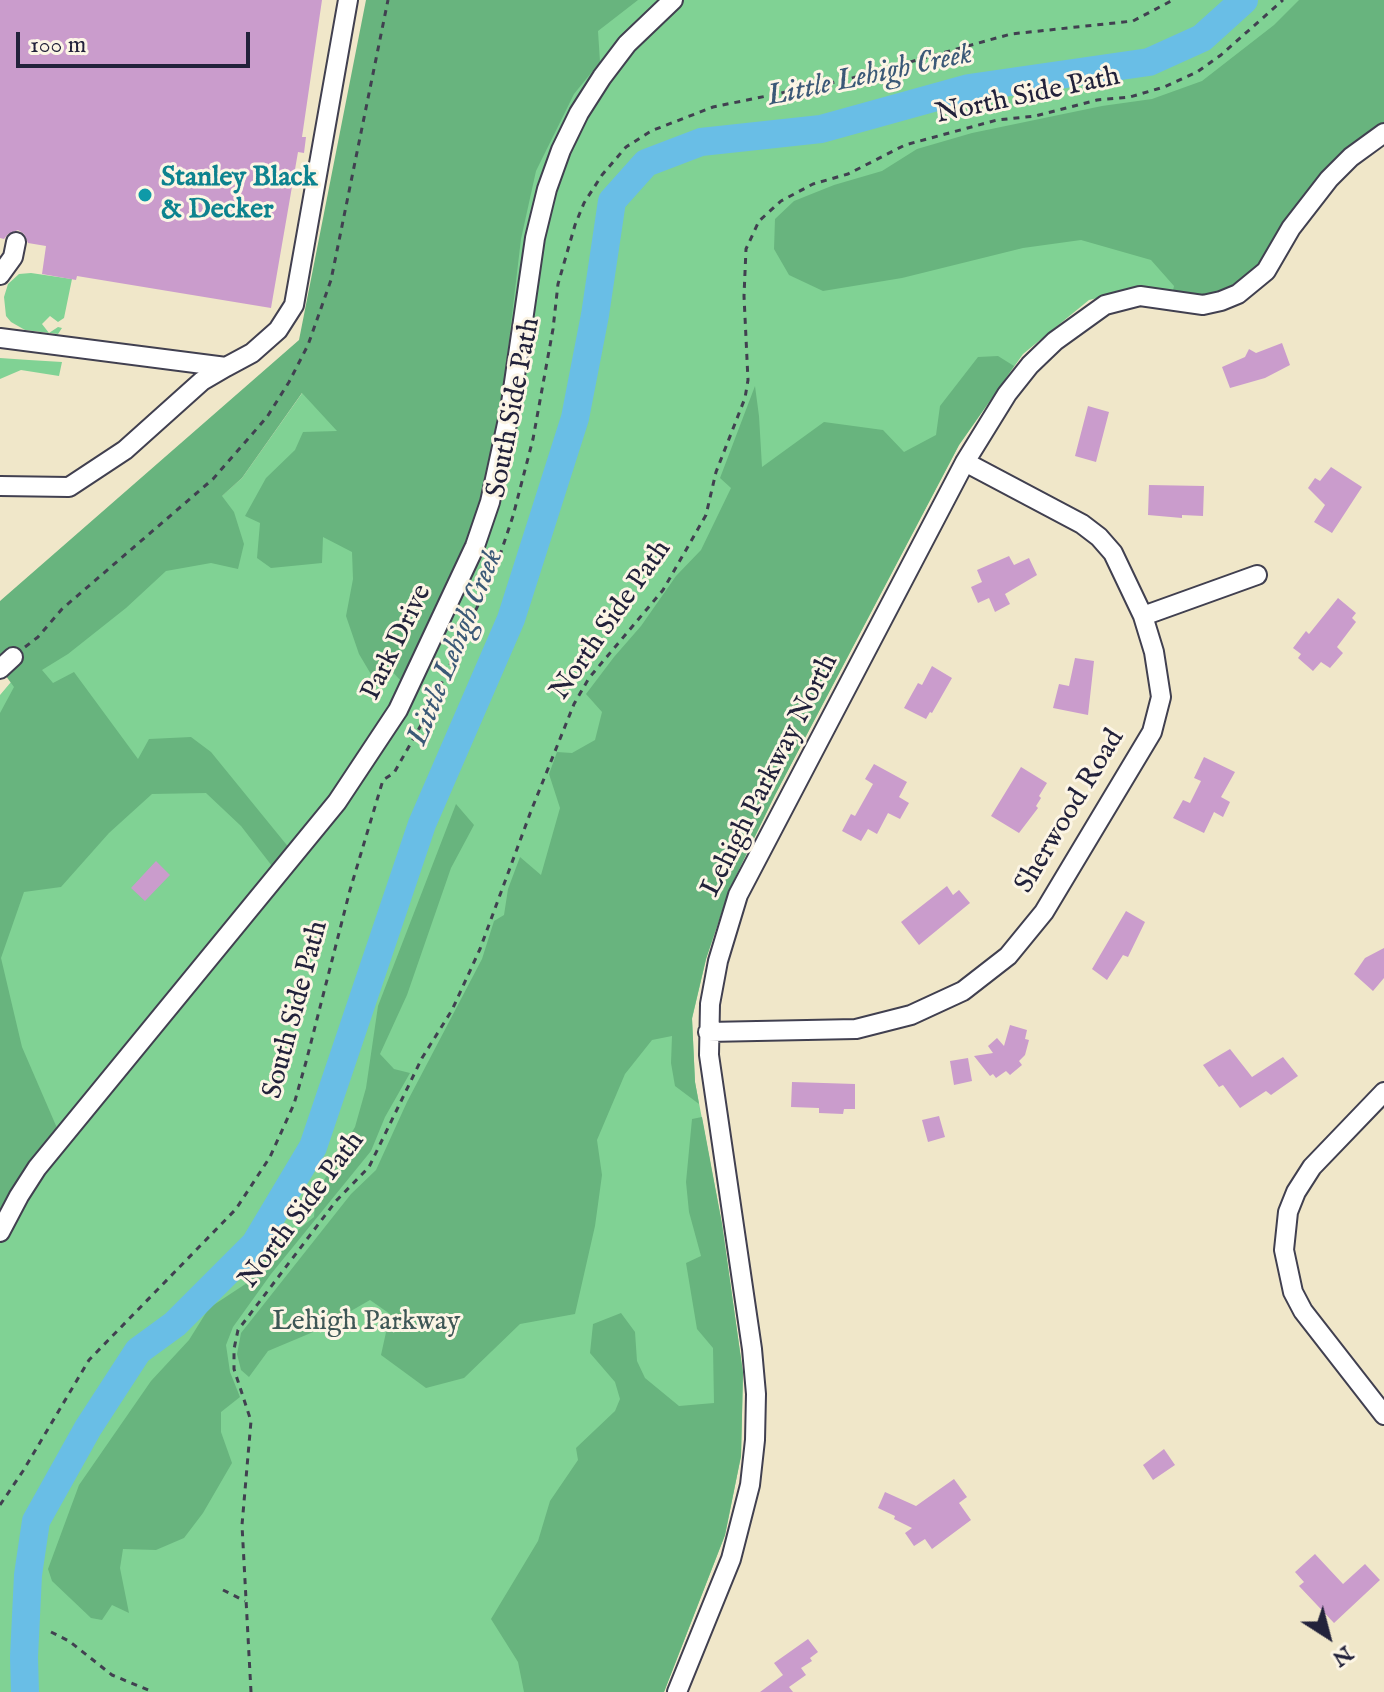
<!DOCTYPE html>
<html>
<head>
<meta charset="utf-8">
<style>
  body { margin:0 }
  #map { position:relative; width:1384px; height:1692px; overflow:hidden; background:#f0e7c9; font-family:"IM FELL English",serif }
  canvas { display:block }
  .north { position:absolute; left:1288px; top:1596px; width:80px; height:80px; -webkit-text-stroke:6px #fcf5e5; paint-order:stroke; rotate:144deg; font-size:22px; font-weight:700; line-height:32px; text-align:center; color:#22223b }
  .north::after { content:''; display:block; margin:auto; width:28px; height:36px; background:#22223b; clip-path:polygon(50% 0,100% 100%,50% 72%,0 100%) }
  .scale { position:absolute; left:16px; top:32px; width:234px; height:36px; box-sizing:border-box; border:4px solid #22223b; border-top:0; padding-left:10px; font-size:24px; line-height:28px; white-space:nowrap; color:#22223b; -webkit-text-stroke:6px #fcf5e5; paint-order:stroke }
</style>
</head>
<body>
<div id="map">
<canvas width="1384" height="1692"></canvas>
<div class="north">N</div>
<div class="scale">100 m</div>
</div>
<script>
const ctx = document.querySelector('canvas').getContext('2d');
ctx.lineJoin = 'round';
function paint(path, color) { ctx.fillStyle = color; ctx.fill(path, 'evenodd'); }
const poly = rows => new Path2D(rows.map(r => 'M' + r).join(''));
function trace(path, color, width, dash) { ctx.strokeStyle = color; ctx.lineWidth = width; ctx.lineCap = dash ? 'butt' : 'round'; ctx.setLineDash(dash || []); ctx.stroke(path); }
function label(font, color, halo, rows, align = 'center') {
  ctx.font = font + ' "IM FELL English",serif'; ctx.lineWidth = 6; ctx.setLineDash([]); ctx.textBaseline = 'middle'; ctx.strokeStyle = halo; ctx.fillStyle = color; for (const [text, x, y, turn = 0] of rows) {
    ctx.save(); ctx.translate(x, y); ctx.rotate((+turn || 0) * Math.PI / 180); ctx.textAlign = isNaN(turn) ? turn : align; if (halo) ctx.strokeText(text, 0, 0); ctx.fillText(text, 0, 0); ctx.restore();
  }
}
paint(poly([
  [407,0,1384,0,1219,295,1132,290,1089,300,1023,354,959,445,775,795,729,890,706,959,692,1019,695,1082,722,1224,743,1373,741,1456,725,1535,664,1692,0,1692,0,695,11,682,242,478,310,382],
  [31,273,72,279,64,318,58,322,50,316,42,324,49,333,58,327,62,328,58,334,25,330,11,322,6,316,4,297,8,284,19,274],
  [0,358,29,360,62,362,59,376,21,370,0,379]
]), '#80d294');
paint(poly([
  [366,0,638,0,598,31,600,62,574,94,536,171,521,239,500,417,491,470,475,520,422,650,402,682,387,666,372,676,359,654,346,616,353,579,352,552,323,537,322,563,271,568,257,558,260,523,245,516,266,478,295,450,303,432,337,431,302,393,242,478,222,496,234,512,244,544,238,569,211,563,166,571,126,608,68,654,42,670,53,683,74,672,138,759,149,739,191,737,211,752,290,849,272,866,241,826,206,793,152,794,109,833,61,887,24,892,1,958,22,1047,57,1128,0,1211,0,713,14,687,0,668,0,601,299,340],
  [1299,0,1384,0,1384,122,1357,143,1258,272,1219,295,1172,295,1174,286,1151,260,1081,240,1023,248,902,278,823,291,789,275,774,249,775,219,794,201,834,185,882,171,917,149,972,133,1102,106,1152,99,1202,81,1274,25],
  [998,356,1014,366,959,445,775,795,729,890,706,959,692,1018,695,1082,699,1104,675,1086,671,1063,672,1036,652,1040,625,1074,597,1140,602,1175,595,1226,575,1314,520,1324,464,1378,426,1388,381,1355,390,1314,370,1300,318,1330,268,1351,249,1377,241,1370,237,1354,241,1333,351,1194,376,1170,407,1102,482,959,494,921,504,915,508,889,520,857,541,875,560,808,549,774,557,752,572,753,595,740,602,712,586,694,614,657,641,626,676,576,701,550,731,488,720,478,755,386,759,416,762,467,824,422,883,430,904,452,936,435,940,406,978,357],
  [456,804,474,825,451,868,407,995,380,1054,394,1069,410,1073,385,1117,371,1151,271,1274,233,1327,226,1345,230,1372,240,1397,221,1412,221,1432,232,1463,203,1513,184,1538,156,1550,123,1549,120,1568,129,1613,112,1605,102,1620,91,1618,52,1581,48,1569,79,1485,151,1381,189,1340,209,1308,250,1281,259,1254,298,1230,314,1217,316,1194,355,1127,366,1088,378,1006],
  [702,1117,722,1224,743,1373,741,1456,725,1535,664,1692,524,1692,518,1662,491,1619,538,1541,550,1501,578,1460,576,1448,615,1411,620,1399,615,1382,590,1353,593,1324,621,1313,635,1332,637,1361,645,1378,679,1406,714,1403,713,1348,697,1329,686,1263,701,1256,689,1212,686,1182,692,1119]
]), '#68b47e');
trace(poly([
  [25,1692,24,1657,28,1575,36,1521,88,1428,138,1351,175,1324,255,1244,313,1147,422,824,511,619,575,418,595,315,612,201,646,163,701,142,821,129,969,88,1149,62,1202,38,1244,0]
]), '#69bee6', 28);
paint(poly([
  [0,0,322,0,302,137,306,137,304,153,298,152,271,308,77,276,76,280,42,274,46,246,28,243,24,234,18,230,8,234,4,239,0,238],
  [1282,343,1290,365,1265,378,1230,388,1222,367,1245,357,1249,349,1256,353],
  [1088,406,1109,412,1096,462,1075,456],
  [1331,467,1362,487,1332,533,1314,522,1325,505,1308,488,1315,478,1320,481],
  [1149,485,1204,486,1203,516,1182,515,1182,518,1148,515],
  [1009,556,1014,565,1029,558,1037,575,1005,594,1010,604,995,612,989,598,978,603,971,587,982,582,977,570],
  [1338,598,1356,613,1352,618,1356,622,1337,647,1343,653,1330,668,1321,662,1313,671,1298,658,1301,654,1293,648,1306,631,1309,634],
  [1075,658,1094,661,1088,715,1053,708,1059,684,1069,686],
  [932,666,952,678,932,713,930,712,926,719,904,708,918,683,922,685],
  [1204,757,1235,772,1221,797,1230,802,1223,817,1214,812,1204,833,1173,818,1183,800,1190,803,1201,781,1194,778],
  [874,764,907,782,899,797,909,803,900,819,888,813,877,834,868,829,861,841,842,831,851,814,855,816,873,784,865,779],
  [1021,767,1047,783,1039,796,1041,798,1036,806,1038,808,1019,833,991,816],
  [156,861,170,875,145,901,131,888],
  [947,886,953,895,959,890,970,903,919,945,901,922],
  [1126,911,1145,922,1128,957,1123,955,1107,980,1092,969],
  [1384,948,1384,978,1373,991,1354,974,1365,958],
  [1010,1025,1027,1030,1025,1039,1029,1040,1025,1055,1019,1061,1022,1065,1010,1075,1006,1071,996,1078,993,1074,990,1076,974,1056,993,1053,988,1046,997,1038,1004,1046],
  [1230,1049,1252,1077,1283,1057,1298,1076,1271,1095,1266,1091,1240,1108,1223,1085,1219,1087,1203,1065],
  [968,1058,972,1081,954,1085,950,1061],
  [792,1082,855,1084,855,1109,844,1109,843,1114,819,1113,819,1108,791,1107],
  [939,1116,945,1137,928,1142,922,1120],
  [1164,1449,1175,1465,1153,1480,1143,1465],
  [954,1479,967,1497,959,1503,971,1520,932,1549,925,1539,914,1546,905,1533,912,1528,894,1519,895,1516,878,1508,885,1492,916,1506],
  [1315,1554,1343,1584,1365,1564,1380,1580,1334,1623,1299,1586,1304,1582,1295,1572],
  [808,1639,818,1652,810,1658,812,1661,801,1668,806,1675,789,1687,793,1692,760,1692,783,1675,774,1663]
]), '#ca9ccc');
const minor = poly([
  [0,275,13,257,16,242],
  [0,338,226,367,252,353,278,330,294,305,348,0],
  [0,486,69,487,125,450,202,381,226,367],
  [1143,616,1257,575],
  [0,669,13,657],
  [708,1032,856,1029,911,1015,963,991,1008,956,1044,912,1152,732,1161,697,1154,652,1143,616,1113,553,1099,537,1082,524,965,462],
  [1384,1092,1312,1167,1296,1192,1288,1212,1284,1250,1293,1292,1303,1311,1384,1415],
  [0,1232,19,1196,37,1168,337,802,398,710,475,546,490,502,510,410,535,238,547,189,561,150,579,113,602,77,627,44,673,0],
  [677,1692,731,1559,750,1485,755,1440,756,1394,752,1349,709,1055,710,1004,718,961,738,895,965,462,1007,394,1030,365,1055,341,1105,305,1140,296,1203,305,1221,301,1238,294,1266,271,1291,228,1329,179,1351,157,1384,133]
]);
trace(minor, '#414050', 22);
trace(poly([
  [25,647,38,637,62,609,213,479,267,417,289,382,308,345,331,280,388,0],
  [0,1505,23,1471,89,1360,236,1209,270,1157,294,1104,306,1062,350,890,383,780,394,773,425,718,496,567,513,516,533,439,553,329,558,284,575,225,584,203,602,175,626,147,651,131,713,107,845,80,1011,34,1133,21,1173,0],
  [223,1590,245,1601],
  [51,1632,69,1641,112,1675,153,1692],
  [251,1692,242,1525,251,1421,234,1369,234,1349,238,1330,336,1201,369,1167,422,1058,452,1010,480,949,531,811,574,704,589,678,663,590,706,515,716,472,745,398,748,380,744,296,746,249,759,221,781,201,813,184,848,174,905,145,997,120,1035,116,1097,100,1130,97,1164,87,1197,72,1221,55,1283,0]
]), '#414050', 3, [6, 6]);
trace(minor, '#fff', 18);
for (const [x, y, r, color] of [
  [145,195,8,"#0f9aa8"]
]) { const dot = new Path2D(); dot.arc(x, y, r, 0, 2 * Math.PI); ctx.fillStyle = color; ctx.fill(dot); trace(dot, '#fcf5e5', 3); }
label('28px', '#22223b', '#fcf5e5', [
  ["North Side Path",1028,97,-12],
  ["South Side Path",515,408,-79],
  ["North Side Path",612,621,-55],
  ["Park Drive",398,643,-64],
  ["Lehigh Parkway North",771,776,-63],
  ["Sherwood Road",1071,812,-59],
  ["South Side Path",297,1010,-75],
  ["North Side Path",303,1211,-53]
]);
label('bold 28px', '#0d838f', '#fcf5e5', [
  ["Stanley Black",161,179],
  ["& Decker",161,211]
], 'left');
label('28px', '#3e5756', '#fcf5e5', [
  ["Lehigh Parkway",366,1323]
]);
label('italic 30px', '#3b5977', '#fcf5e5', [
  ["Little Lehigh Creek",870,77,-12],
  ["Little Lehigh Creek",457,648,-68]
]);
</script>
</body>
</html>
